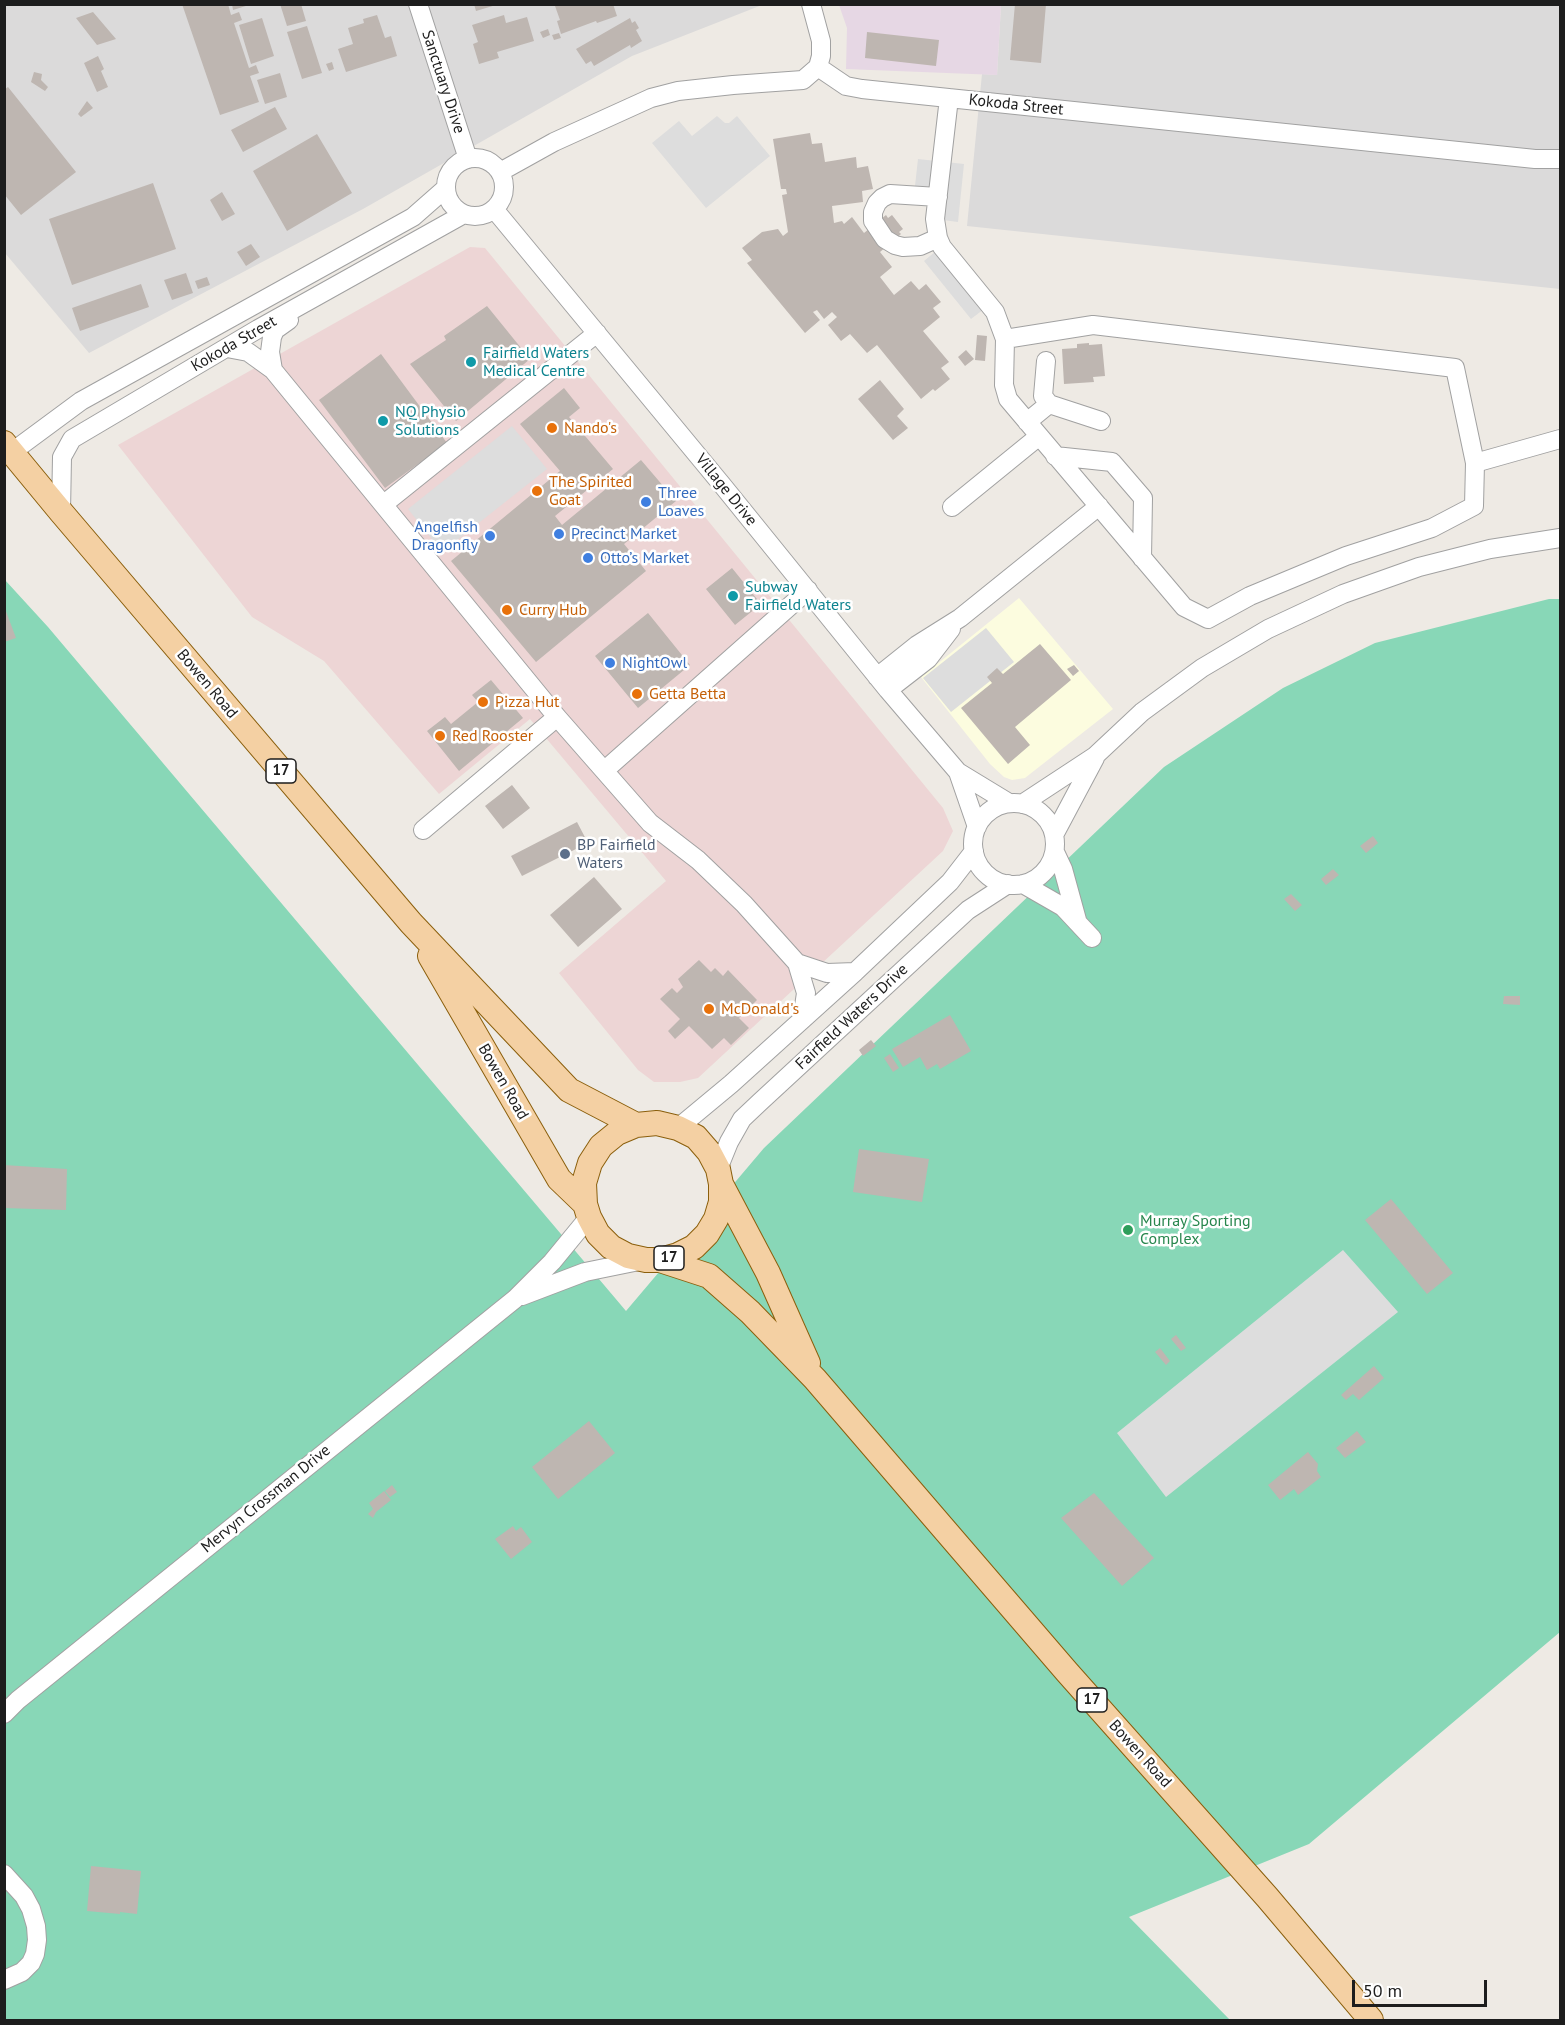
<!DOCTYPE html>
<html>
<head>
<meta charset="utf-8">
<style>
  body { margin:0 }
  #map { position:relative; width:1565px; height:2025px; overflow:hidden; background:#eeeae4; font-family:"PT Sans",sans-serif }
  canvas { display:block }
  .frame { position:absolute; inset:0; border:6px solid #1d1d1d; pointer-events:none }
  .scale { position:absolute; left:1352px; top:1980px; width:135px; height:27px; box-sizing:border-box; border:3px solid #1d1d1d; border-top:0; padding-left:8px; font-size:18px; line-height:21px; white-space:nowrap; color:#1d1d1d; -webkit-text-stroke:4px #fff; paint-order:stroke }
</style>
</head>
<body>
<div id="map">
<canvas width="1565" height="2025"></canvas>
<div class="frame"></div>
<div class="scale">50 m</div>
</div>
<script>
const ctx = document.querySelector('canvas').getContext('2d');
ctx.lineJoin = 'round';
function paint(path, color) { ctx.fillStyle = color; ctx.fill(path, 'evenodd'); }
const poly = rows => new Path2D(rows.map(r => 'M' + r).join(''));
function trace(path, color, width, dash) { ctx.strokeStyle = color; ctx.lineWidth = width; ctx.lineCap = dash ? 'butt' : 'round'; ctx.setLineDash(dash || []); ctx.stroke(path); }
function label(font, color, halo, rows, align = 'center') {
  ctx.font = font + ' "PT Sans",sans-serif'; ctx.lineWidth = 5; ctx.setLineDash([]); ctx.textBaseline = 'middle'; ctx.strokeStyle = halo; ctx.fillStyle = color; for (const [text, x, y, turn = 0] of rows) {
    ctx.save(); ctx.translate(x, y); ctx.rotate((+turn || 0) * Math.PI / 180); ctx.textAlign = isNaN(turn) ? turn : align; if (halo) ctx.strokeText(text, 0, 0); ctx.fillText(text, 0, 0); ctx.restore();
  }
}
paint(poly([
  [4,5,762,5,632,56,363,209,89,353,5,253],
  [1001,5,1560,5,1560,289,967,226,982,74,997,75]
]), '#dbdada');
paint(poly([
  [470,247,485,248,943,808,953,831,943,851,698,1078,680,1082,654,1082,638,1070,559,973,666,881,530,719,439,794,324,661,252,617,118,445]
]), '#edd5d5');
paint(poly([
  [839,5,1001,5,997,75,846,69,847,28]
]), '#e6d7e4');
paint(poly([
  [1019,598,1113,709,1030,774,1025,778,1012,780,1004,777,990,764,921,677]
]), '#fcfcdf');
paint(poly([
  [5,580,48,627,626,1311,764,1148,1164,767,1283,688,1375,643,1549,599,1560,599,1560,1632,1309,1844,1129,1917,1230,2020,5,2020]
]), '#88d7b7');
paint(poly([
  [717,116,725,123,729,123,737,116,770,156,706,208,652,143,679,121,692,136],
  [918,159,964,164,958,222,935,219,930,187,915,186],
  [936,251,984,309,971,319,924,261],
  [512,426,547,469,442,552,408,509],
  [986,628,1014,662,951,712,923,678],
  [1343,1250,1398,1312,1166,1497,1117,1433]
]), '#ddd');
paint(poly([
  [182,4,228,4,231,15,239,12,242,20,234,23,249,68,256,65,259,73,250,76,259,102,220,115],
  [232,4,249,4,249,5,233,10],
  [280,4,301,4,306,21,287,26],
  [474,4,496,4,496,5,476,11],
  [559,4,613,4,617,16,597,23,596,21,561,34,557,21,560,20,555,6],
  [1015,4,1046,4,1041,63,1010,60],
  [93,12,116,39,97,45,76,18],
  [377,15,385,38,391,36,397,56,346,72,338,49,353,44,348,28,364,23,363,19],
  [504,15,506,23,527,17,534,41,497,52,499,58,479,64,473,44,478,42,472,25],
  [262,18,274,56,251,64,239,25],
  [630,18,632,23,635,21,639,28,636,30,642,41,631,48,630,45,594,66,591,61,586,64,576,49],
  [307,26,322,73,302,79,287,32],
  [548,29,550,35,543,38,540,32],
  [867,32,939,40,936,66,865,58],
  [559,33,561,38,554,40,552,35],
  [98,56,104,69,101,71,108,87,97,92,84,63],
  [332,62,334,69,329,71,326,64],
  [34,72,42,74,41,80,48,87,45,91,31,82],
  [280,73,287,97,265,104,257,80],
  [8,87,76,172,21,215,4,194,4,90],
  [87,101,93,108,81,117,78,114],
  [275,107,287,129,243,152,231,130],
  [810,133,812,144,822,143,825,162,856,157,857,168,868,166,873,189,862,191,863,202,832,206,834,223,842,221,844,224,852,217,864,233,886,215,888,218,892,215,903,229,899,232,901,234,880,252,892,267,880,277,894,295,911,281,919,290,926,284,941,302,933,308,940,317,923,331,949,362,941,368,950,379,935,391,933,389,921,399,877,345,867,353,850,334,841,341,828,325,837,317,832,312,824,319,817,310,813,312,820,320,805,333,747,263,752,260,742,248,762,232,778,229,783,236,788,232,782,195,787,194,786,189,781,189,773,139],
  [317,134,352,193,287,231,253,171],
  [153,183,176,249,72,285,49,219],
  [222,192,235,214,222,221,210,200],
  [251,244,260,257,246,266,237,252],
  [186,273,193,293,172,300,164,280],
  [207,277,210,285,198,289,195,281],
  [141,284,149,307,80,331,72,308],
  [487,306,530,359,456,421,410,364,446,340,444,336],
  [977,335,987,336,985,361,975,360],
  [1089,343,1089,345,1102,344,1105,376,1093,377,1094,382,1064,384,1062,349,1077,348,1077,344],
  [966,350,974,359,965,366,958,357],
  [381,354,447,443,385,488,319,400],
  [880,380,904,409,897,416,908,428,893,440,858,399],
  [564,388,580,408,569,417,613,469,555,516,562,525,641,460,676,501,624,544,646,571,536,662,451,561,560,471,520,424],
  [732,568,761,604,735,625,706,589],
  [4,606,16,638,4,642],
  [648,613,690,665,638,708,595,656],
  [1040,644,1071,680,1015,727,1030,745,1008,764,961,708,992,683,987,677,997,668,1003,674],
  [1074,665,1079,671,1073,676,1067,669],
  [491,680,523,718,459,771,427,731,445,717,451,724,478,702,472,695],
  [512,785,530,808,503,829,485,806],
  [577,822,588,843,522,876,511,856],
  [1373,836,1378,843,1366,853,1360,846],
  [1333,869,1339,875,1326,885,1321,879],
  [594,877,622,909,578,947,550,915],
  [1291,894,1302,905,1295,911,1284,899],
  [699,960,711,972,715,968,723,976,728,970,757,1000,739,1018,749,1028,731,1045,724,1038,712,1049,689,1026,675,1039,668,1031,680,1019,660,999,672,988,677,993,683,987,678,979],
  [1504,996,1520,996,1520,1005,1503,1004],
  [950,1015,971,1051,940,1069,937,1064,927,1070,920,1057,903,1067,892,1049],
  [871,1040,876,1046,863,1056,859,1050],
  [890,1054,899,1068,893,1072,884,1058],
  [859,1149,929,1159,922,1202,853,1192],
  [4,1165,67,1169,66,1210,4,1208],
  [1391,1199,1453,1273,1427,1294,1365,1220],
  [1176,1335,1186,1348,1181,1351,1171,1339],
  [1160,1348,1170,1361,1166,1365,1155,1352],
  [1374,1366,1384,1378,1359,1400,1353,1394,1346,1400,1341,1395],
  [589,1421,615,1453,558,1499,532,1467],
  [1357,1431,1366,1442,1345,1458,1336,1448],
  [1308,1452,1318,1464,1317,1471,1321,1477,1298,1495,1294,1489,1280,1500,1268,1485],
  [392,1485,397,1492,390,1497,385,1491],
  [384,1491,391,1500,376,1512,373,1518,368,1514,373,1509,369,1503],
  [1094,1493,1154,1558,1122,1586,1061,1518],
  [513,1526,516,1531,521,1527,532,1542,511,1559,495,1539],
  [91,1866,141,1871,137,1914,120,1912,120,1914,87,1911]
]), '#beb6b1');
const minor = poly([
  [418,4,468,159],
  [818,67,846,86,862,89,1535,159,1560,159],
  [949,98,935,219,938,238,942,247,995,312,1005,339,1004,385,1008,399,1184,607,1208,619,1250,596,1346,556,1432,528,1474,506,1475,463,1560,439],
  '446 187a29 29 0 1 1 58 0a29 29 0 1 1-58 0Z',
  [500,172,554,142,651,98,678,91,733,85,803,80,818,67,821,56,821,41,811,4],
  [938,197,890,194,882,198,877,203,873,212,873,221,885,239,895,245,903,247,920,246,938,238],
  [494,209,723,486,888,690,958,772,1009,803],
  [1005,339,1093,325,1455,368,1475,463],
  [227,348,248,352,273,370,557,717,650,823,698,860,744,904,797,963,806,993,802,1020],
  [273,370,270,352,272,337,275,330,289,320],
  [1049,404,1101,421],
  [1027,422,1049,404,1043,396,1046,361],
  [12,452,81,401,413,217,446,188],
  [1055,456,1112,462,1143,498,1142,558],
  [384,504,597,333],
  [952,507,1038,437],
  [61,512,62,457,72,439,258,329,464,214],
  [877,677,917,645,960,618,1099,506],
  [888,690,928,659,951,629],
  [605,770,808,590],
  [958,772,977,827],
  '973 844a41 41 0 1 1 82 0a41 41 0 1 1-82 0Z',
  [1022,804,1095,756,1142,712,1202,668,1268,629,1343,594,1419,567,1490,549,1560,538],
  [423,830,557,717],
  [1054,835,1095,758],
  [1055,852,1063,869,1077,920],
  [1023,884,1063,907,1092,938],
  [797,963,827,973,855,972],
  [678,1128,731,1084,855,972,950,882,974,851],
  [718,1169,729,1142,742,1119,760,1102,968,910,1008,884],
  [522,1296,585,1272,644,1260],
  [4,1714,18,1700,515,1299,552,1262,589,1217],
  [4,1874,24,1896,31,1909,36,1926,37,1940,35,1954,31,1963,22,1972,4,1980]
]);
const major = poly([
  [4,443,61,512,411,923,569,1090,636,1125,657,1123,678,1128,696,1137,709,1152,718,1169,721,1184,721,1202,716,1219,707,1234,694,1247,678,1255,660,1260,646,1260,628,1256,611,1247,598,1234,589,1217,585,1204,584,1183,590,1163,601,1146,617,1133,636,1125],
  [430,956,559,1179,585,1204],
  [721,1184,768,1273,808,1363],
  [660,1260,709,1276,750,1312,815,1379,1067,1672,1267,1897,1371,2020]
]);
trace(minor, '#a1a1a1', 20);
trace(major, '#8b5f0c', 26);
trace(minor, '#fff', 18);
trace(major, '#f4d0a3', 24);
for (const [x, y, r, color] of [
  [471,362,6,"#0f9aa8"],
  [383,421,6,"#0f9aa8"],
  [552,428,6,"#e8710a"],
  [537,491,6,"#e8710a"],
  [646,502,6,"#3f7fe0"],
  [559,534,6,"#3f7fe0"],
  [490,536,6,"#3f7fe0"],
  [588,558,6,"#3f7fe0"],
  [733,596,6,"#0f9aa8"],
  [507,610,6,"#e8710a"],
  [610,663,6,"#3f7fe0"],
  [637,694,6,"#e8710a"],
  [483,702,6,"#e8710a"],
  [440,736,6,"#e8710a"],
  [565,854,6,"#5c6f8a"],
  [709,1009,6,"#e8710a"],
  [1128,1230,6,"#2e9e5b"]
]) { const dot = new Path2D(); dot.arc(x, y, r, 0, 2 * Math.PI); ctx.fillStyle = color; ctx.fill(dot); trace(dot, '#fff', 2); }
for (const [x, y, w] of [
  [281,771,30],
  [669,1258,30],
  [1092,1700,30]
]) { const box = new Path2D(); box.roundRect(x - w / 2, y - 12, w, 24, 4.5); ctx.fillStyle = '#fff'; ctx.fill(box); trace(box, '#1d1d1d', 1.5); }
label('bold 15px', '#1d1d1d', null, [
  ["17",281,771],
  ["17",669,1258],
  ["17",1092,1700]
]);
label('16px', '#1d1d1d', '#fff', [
  ["Sanctuary Drive",443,82,72],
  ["Kokoda Street",1016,105,6],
  ["Kokoda Street",234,344,-30],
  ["Village Drive",726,490,51],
  ["Bowen Road",207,684,50],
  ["Fairfield Waters Drive",852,1017,-43],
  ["Bowen Road",503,1082,60],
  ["Mervyn Crossman Drive",266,1499,-39],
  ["Bowen Road",1140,1754,48]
]);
label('16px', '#0d838f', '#fff', [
  ["Fairfield Waters",483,353],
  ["Medical Centre",483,371],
  ["NQ Physio",395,412],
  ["Solutions",395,430],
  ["Subway",745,587],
  ["Fairfield Waters",745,605]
], 'left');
label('16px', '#c56008', '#fff', [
  ["Nando's",564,428],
  ["The Spirited",549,482],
  ["Goat",549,500],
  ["Curry Hub",519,610],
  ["Getta Betta",649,694],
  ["Pizza Hut",495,702],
  ["Red Rooster",452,736],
  ["McDonald's",721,1009]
], 'left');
label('16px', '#366cbe', '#fff', [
  ["Three",658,493],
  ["Loaves",658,511],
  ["Angelfish",478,527,"right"],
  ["Dragonfly",478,545,"right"],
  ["Precinct Market",571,534],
  ["Otto’s Market",600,558],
  ["NightOwl",622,663]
], 'left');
label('16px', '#4e5e75', '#fff', [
  ["BP Fairfield",577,845],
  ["Waters",577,863]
], 'left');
label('16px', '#27864d', '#fff', [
  ["Murray Sporting",1140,1221],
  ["Complex",1140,1239]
], 'left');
</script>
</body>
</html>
